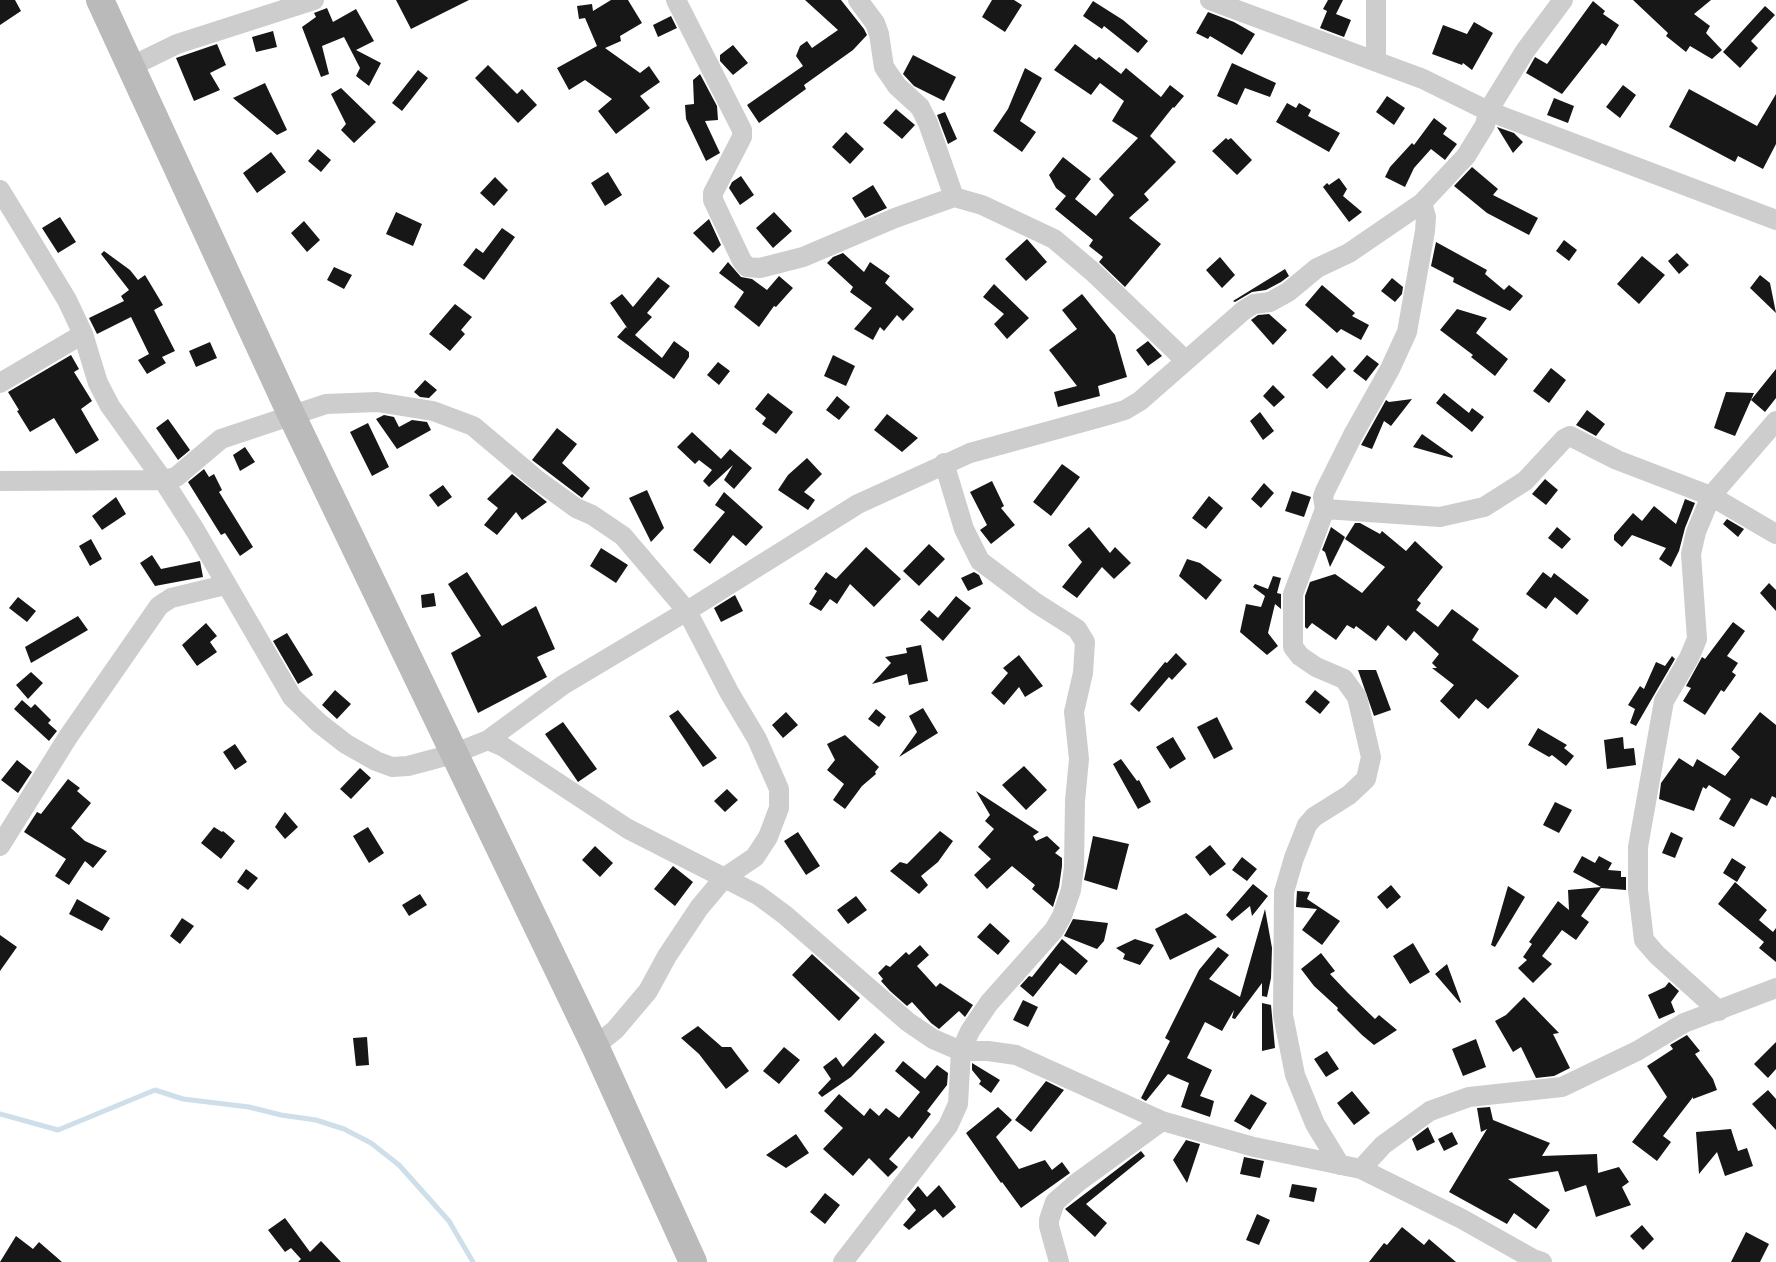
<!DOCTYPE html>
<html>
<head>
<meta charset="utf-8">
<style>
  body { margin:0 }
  canvas { display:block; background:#fff }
</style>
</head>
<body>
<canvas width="1776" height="1262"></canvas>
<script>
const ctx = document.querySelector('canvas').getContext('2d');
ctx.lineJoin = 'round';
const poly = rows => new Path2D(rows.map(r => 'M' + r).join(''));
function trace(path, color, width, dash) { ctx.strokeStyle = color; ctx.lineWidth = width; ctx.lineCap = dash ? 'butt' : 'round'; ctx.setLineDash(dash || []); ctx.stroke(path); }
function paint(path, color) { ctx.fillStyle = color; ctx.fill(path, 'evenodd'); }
trace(poly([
  [0,1114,58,1130,155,1090,183,1099,249,1107,281,1115,316,1120,344,1129,371,1143,399,1165,449,1221,473,1262]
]), '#cfdfe9', 5);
paint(poly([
  [0,0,15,0,21,11,0,25],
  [396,0,469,0,411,29],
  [611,0,628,0,642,23,620,36,621,41,605,48,640,73,649,66,660,82,640,96,650,108,616,134,598,111,612,99,585,80,569,90,557,68,597,46,585,18,579,19,577,6,592,4,593,11],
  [805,0,841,0,864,29,867,35,853,50,804,85,806,89,759,123,747,105,803,66,796,56,800,46,807,41,812,48,838,30],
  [992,0,1014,0,1022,5,1005,32,982,17],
  [1328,0,1343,0,1336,14,1351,20,1344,37,1320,28,1327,11,1323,9],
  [1633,0,1711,0,1694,14,1710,26,1706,33,1722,50,1712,59,1690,46,1686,52,1666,36,1668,33],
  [1093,1,1123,20,1148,41,1138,53,1104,26,1102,29,1083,16],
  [1593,1,1605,11,1603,14,1619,25,1606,46,1602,43,1562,94,1526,73,1535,57,1547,64],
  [1765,6,1775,15,1751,41,1758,48,1740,68,1723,52],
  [327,8,333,22,356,9,374,41,356,50,381,63,369,86,356,76,360,68,344,37,322,46,329,74,321,77,302,27,316,17,314,13],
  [1208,12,1234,22,1255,34,1242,55,1210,36,1208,39,1196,33],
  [671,16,677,28,658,37,653,25],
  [1474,22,1493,33,1472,70,1463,63,1462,65,1432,54,1443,25,1467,34],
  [273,31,277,47,256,52,252,37],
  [217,44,226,65,210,73,220,90,194,101,176,58],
  [1075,44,1096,60,1099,57,1121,74,1126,68,1161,97,1170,85,1184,96,1174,108,1173,107,1150,136,1176,162,1144,194,1149,200,1129,218,1161,244,1125,287,1099,262,1103,257,1089,246,1093,240,1055,209,1066,196,1056,188,1049,175,1063,157,1091,179,1075,199,1096,216,1114,195,1099,179,1138,138,1112,121,1124,101,1100,83,1091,95,1054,70],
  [733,45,748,63,733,75,720,61,720,55],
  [913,55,956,77,944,101,914,86,903,74],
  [1232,63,1276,83,1270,97,1245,88,1237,105,1217,96],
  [488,65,517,94,522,89,537,105,518,123,475,78],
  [1025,68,1042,78,1020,121,1036,132,1022,152,993,131,1008,109],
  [418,70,428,78,402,111,392,103],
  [700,74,717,106,718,120,705,121,720,153,706,161,686,119,685,105,694,104,693,80],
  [265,83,287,130,277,135,233,98],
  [1623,85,1636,95,1620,118,1606,107],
  [341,88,376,122,354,143,341,130,346,124,331,94],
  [1689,89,1757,126,1776,94,1776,144,1763,169,1738,156,1735,162,1669,127],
  [1387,96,1405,108,1394,125,1376,112],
  [1554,98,1574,106,1568,123,1547,115],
  [1287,103,1296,108,1299,103,1311,110,1308,116,1340,133,1329,152,1276,122],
  [896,109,915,125,902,139,883,123],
  [945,112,957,139,948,144,937,115],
  [1434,118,1447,128,1443,134,1457,144,1445,160,1431,149,1414,168,1405,187,1385,177,1390,167,1412,143,1414,145],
  [1497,127,1514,133,1523,142,1513,153],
  [846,132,864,149,850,164,832,147],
  [1226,138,1228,140,1231,138,1252,160,1237,175,1212,151],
  [318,149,331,160,321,172,308,161],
  [271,152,286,172,257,193,243,173],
  [1472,167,1498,189,1493,195,1538,218,1529,235,1487,213,1454,186],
  [608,172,622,195,605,206,591,183],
  [741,176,754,195,740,205,729,188,732,182],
  [495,177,508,190,494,206,480,193],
  [1339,178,1347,189,1343,196,1362,212,1349,222,1323,187,1327,183,1329,185],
  [873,185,887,208,865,218,852,198],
  [396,212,422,224,413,246,386,234],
  [774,212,792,231,773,248,756,228],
  [60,217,76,242,58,253,42,228],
  [709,219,721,245,713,253,693,233],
  [304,221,320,240,307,252,291,233],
  [502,228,515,237,484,280,463,265,476,248,483,253],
  [1027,239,1047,262,1026,281,1005,259],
  [1564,240,1577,250,1569,261,1556,251],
  [1436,242,1487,270,1485,274,1504,290,1509,285,1523,296,1510,311,1453,282,1454,278,1431,266],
  [104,251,130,270,138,280,145,275,163,305,154,310,175,351,162,357,166,363,147,374,138,360,149,354,131,317,97,334,89,318,124,301,121,296,129,290,101,254],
  [843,253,864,272,870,262,890,276,885,283,914,309,903,321,897,315,884,331,880,327,873,340,854,329,872,308,850,292,853,287,827,263,833,257],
  [1677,253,1689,265,1679,274,1668,261],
  [1642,256,1665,275,1639,304,1617,284],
  [1220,257,1235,275,1222,288,1206,270],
  [728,262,741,277,752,279,767,290,779,276,793,288,776,307,774,306,759,327,734,307,744,292,719,273],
  [334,267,352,275,344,289,327,280],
  [1285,269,1289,276,1281,282,1266,290,1252,292,1235,302,1233,301],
  [1760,275,1770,283,1776,313,1750,288],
  [658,277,670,286,647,313,652,317,635,335,662,358,674,341,689,352,689,357,674,379,617,337,626,327,628,329,610,303,622,294,633,307],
  [1392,278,1403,287,1402,294,1395,302,1381,291],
  [994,284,1029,318,1007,339,994,324,1004,314,983,297],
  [1322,285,1355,313,1352,316,1369,325,1361,340,1341,329,1337,333,1305,305],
  [1082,294,1115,335,1127,377,1098,386,1100,396,1058,407,1054,392,1077,386,1049,350,1077,329,1062,310],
  [455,304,472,317,461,330,465,334,450,351,429,334],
  [1457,309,1487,318,1476,333,1508,359,1495,376,1471,357,1473,355,1440,330],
  [1269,314,1287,330,1273,345,1251,320,1258,315],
  [1148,341,1162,356,1148,366,1136,350],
  [210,342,217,358,196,367,189,351],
  [71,355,79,369,74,372,92,401,81,409,99,440,76,454,54,418,30,432,17,411,19,410,8,392],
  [833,355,855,366,846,386,824,376],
  [1332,355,1346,369,1327,389,1312,375],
  [1367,355,1379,364,1366,381,1353,371],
  [718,362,730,371,719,385,707,375],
  [1551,368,1566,380,1549,403,1533,391],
  [1776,369,1776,398,1765,412,1751,400],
  [425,380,437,390,429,398,420,397,414,392],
  [1273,385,1285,397,1274,407,1263,396],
  [1726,392,1754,393,1735,436,1714,428],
  [768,393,793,412,776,434,762,424,766,418,755,409],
  [1444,393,1469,413,1472,408,1484,417,1472,432,1436,403],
  [837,396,850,407,839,420,826,410],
  [1412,399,1391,426,1384,421,1372,449,1361,445,1386,400,1389,402],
  [1587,410,1605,424,1596,436,1576,425],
  [1260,412,1274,431,1263,440,1250,421],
  [887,414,918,438,902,452,874,430],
  [384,415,394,417,399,427,412,420,427,422,431,430,397,449,376,419],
  [168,419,190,450,178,460,156,428],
  [368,423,389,467,372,476,350,432],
  [557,428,577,444,562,463,590,488,582,498,532,460],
  [692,432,721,459,730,449,752,468,734,489,724,480,733,465,709,487,703,481,712,470,699,460,695,464,677,447],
  [1422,434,1453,456,1452,458,1413,447],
  [245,447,255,462,240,471,233,455],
  [807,458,822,474,804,492,815,500,808,510,778,490,788,475],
  [1062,464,1080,477,1051,516,1033,502],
  [204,469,209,477,214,474,222,490,219,492,253,547,240,556,225,533,221,535,188,482],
  [512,474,547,502,522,520,516,512,497,535,484,525,498,508,487,499],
  [1545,479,1558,490,1546,505,1532,494],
  [992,481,1004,506,1001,508,1015,525,991,544,980,530,987,525,970,492],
  [1264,483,1274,493,1261,508,1251,499],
  [443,485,452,497,438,507,429,495],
  [647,490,664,528,651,542,629,498],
  [1292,491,1311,497,1304,517,1285,511],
  [724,492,763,527,746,546,733,535,710,564,693,550,725,512,715,505],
  [1209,496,1223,508,1206,529,1192,518],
  [116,497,126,514,102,530,92,516],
  [1685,499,1695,503,1685,528,1679,551,1671,567,1659,559,1666,548,1632,535,1622,547,1614,540,1614,535,1633,513,1642,521,1654,506,1676,524],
  [1727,519,1744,529,1738,537,1723,524],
  [1355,523,1360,523,1380,534,1382,531,1406,551,1415,541,1443,567,1417,600,1421,603,1416,610,1438,627,1452,609,1479,629,1472,640,1519,676,1488,709,1476,699,1459,719,1440,701,1454,685,1432,668,1437,668,1432,663,1439,654,1414,631,1406,641,1388,625,1376,641,1356,626,1354,629,1347,625,1336,640,1312,623,1307,629,1305,627,1305,596,1310,582,1335,574,1362,593,1385,567,1345,539],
  [1089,527,1110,553,1115,547,1131,563,1114,579,1102,567,1077,598,1062,587,1082,562,1068,545],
  [1331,527,1345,537,1330,567,1325,552,1322,550],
  [1557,527,1571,539,1562,549,1548,538],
  [91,539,102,559,90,566,79,546],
  [929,544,945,559,919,586,903,571],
  [866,547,901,579,874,607,850,584,837,604,830,599,821,611,809,604,817,591,814,589,826,572,836,579],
  [601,548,628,565,616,583,590,566],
  [152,555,161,569,200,561,203,577,155,586,140,563],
  [1187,559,1200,563,1222,580,1206,600,1179,576],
  [467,572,502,626,536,606,555,649,537,657,547,677,478,713,451,653,481,636,448,584],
  [974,572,979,575,983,584,968,591,961,578],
  [1543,572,1551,578,1554,573,1589,600,1577,615,1555,597,1546,609,1526,594],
  [1273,576,1281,578,1277,593,1281,594,1281,609,1275,604,1268,633,1278,646,1267,655,1240,632,1246,604,1261,607,1265,596,1253,587,1255,584,1268,589],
  [1769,583,1776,590,1776,611,1760,593],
  [434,593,436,606,422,608,421,595],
  [735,595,743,611,721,622,714,608],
  [956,596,971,608,943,641,920,620,929,610,938,618],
  [18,597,36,611,27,622,9,608],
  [78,616,88,630,31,663,25,647],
  [1733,622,1745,631,1727,656,1738,663,1732,672,1736,675,1724,692,1721,690,1705,715,1683,701,1691,688,1686,686,1702,657,1705,659],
  [206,623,217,636,210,642,217,652,197,666,182,645],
  [287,633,313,675,298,684,273,641],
  [921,645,928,681,909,685,907,674,872,684,891,663,885,657,907,653,906,648],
  [1176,653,1187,664,1172,680,1169,677,1139,712,1130,704,1165,662,1167,663],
  [1019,655,1043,686,1025,697,1019,687,1004,705,991,693,1008,673,1003,668],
  [1672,656,1675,659,1636,726,1630,723,1635,709,1628,705,1640,686,1644,689,1656,662,1665,666],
  [1358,670,1376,670,1391,710,1374,716],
  [31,672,43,683,28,699,16,685],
  [335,690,351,704,337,719,322,705],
  [1315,690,1330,702,1320,714,1305,702],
  [22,700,31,708,35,704,51,720,48,723,57,731,49,741,14,709],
  [923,708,938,733,899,757,917,732,909,716],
  [876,709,886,717,879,727,868,719],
  [678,710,717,758,703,767,669,716],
  [786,712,798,725,783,738,772,725],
  [1760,712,1776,725,1776,798,1772,796,1767,806,1751,798,1734,827,1719,819,1731,799,1709,785,1706,789,1703,787,1694,811,1659,799,1661,783,1679,758,1693,767,1697,759,1725,776,1740,757,1731,749],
  [1217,717,1233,749,1214,759,1197,727],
  [563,722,597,769,578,782,545,734],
  [1538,728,1567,745,1564,748,1574,756,1566,766,1552,755,1549,757,1528,745],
  [845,735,879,767,875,772,876,774,862,786,845,809,833,800,844,784,827,770,835,760,827,744],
  [1173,737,1186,759,1170,769,1156,747],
  [1623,737,1624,749,1634,748,1636,765,1607,769,1604,740],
  [235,744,247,762,235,770,223,752],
  [1121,759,1137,781,1139,780,1151,802,1138,809,1113,764],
  [17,760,32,772,18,793,1,780],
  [1024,766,1047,790,1026,810,1002,785],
  [360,768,371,778,351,799,340,789],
  [68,779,80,788,77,791,91,803,71,828,85,841,107,851,93,868,85,861,69,885,55,876,66,859,24,832,37,812,41,814],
  [727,789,738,800,725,812,714,801],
  [976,791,1039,832,1033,836,1036,841,1047,836,1060,848,1055,853,1062,858,1062,866,1059,887,1053,907,1032,889,1035,885,1012,866,987,889,974,875,991,859,978,847,994,829,985,821,990,815],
  [1555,802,1572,810,1559,833,1543,825],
  [285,812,298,827,285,839,275,827],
  [214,827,222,832,223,831,235,841,221,859,201,843],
  [368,827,384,853,369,863,353,836],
  [940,831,953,841,938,862,921,876,928,885,919,894,890,871,900,862,907,864],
  [798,832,820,866,806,875,784,841],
  [1671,832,1683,838,1675,858,1662,853],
  [1093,836,1129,844,1117,890,1084,880],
  [1210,845,1226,864,1210,876,1195,857],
  [595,846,613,863,600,877,582,860],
  [1582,856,1595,863,1599,856,1612,863,1608,870,1621,871,1621,877,1626,877,1626,890,1601,888,1581,916,1589,922,1576,940,1562,930,1542,956,1552,964,1533,983,1518,968,1527,960,1523,957,1532,944,1529,942,1558,901,1569,910,1568,890,1601,887,1573,872],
  [1242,857,1257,869,1247,881,1232,870],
  [1732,858,1746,867,1737,882,1723,873],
  [673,866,693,882,675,906,654,889],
  [246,869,258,878,248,890,237,882],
  [1735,882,1767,910,1759,920,1773,932,1776,928,1776,962,1759,948,1764,942,1718,904],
  [1253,884,1268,896,1252,916,1250,906,1232,921,1226,915],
  [1391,885,1401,897,1387,909,1377,897],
  [1508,886,1525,897,1495,947,1491,945],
  [1297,891,1310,892,1307,899,1340,921,1322,945,1302,930,1317,909,1296,907],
  [420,894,427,905,409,916,402,905],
  [856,896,867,910,848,924,837,910],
  [77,899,110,918,102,931,69,914],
  [1265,909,1272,948,1271,978,1267,997,1262,996,1262,983,1235,1019,1232,1018,1234,1010,1222,1031,1205,1022,1187,1058,1212,1070,1200,1096,1214,1101,1210,1117,1181,1107,1189,1083,1168,1074,1146,1101,1144,1100,1141,1098,1170,1041,1165,1038,1199,970,1218,947,1229,955,1209,979,1240,997],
  [1186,913,1217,937,1170,960,1155,929],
  [182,918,194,926,180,944,170,936],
  [1073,919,1108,923,1104,941,1097,949,1064,936],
  [990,923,1010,941,998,955,977,937],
  [0,935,17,947,0,971],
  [1062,939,1088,961,1076,975,1060,963,1033,997,1020,986,1029,976,1032,977],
  [1135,939,1154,945,1140,965,1123,959,1125,954,1116,948],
  [1413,943,1430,972,1410,984,1393,956],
  [920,945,929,955,917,966,936,987,940,983,973,1005,965,1017,959,1011,939,1029,931,1023,912,1002,907,1006,890,991,881,981,883,979,878,973,886,965,890,967,906,952,909,955],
  [1321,953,1335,971,1330,974,1348,993,1375,1019,1379,1015,1397,1030,1374,1045,1362,1035,1337,1010,1338,1008,1314,986,1301,969],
  [812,954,860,998,839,1021,792,975],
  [1447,964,1461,1002,1460,1003,1435,974],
  [1669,982,1679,991,1671,1002,1675,1012,1659,1019,1648,995,1665,987],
  [1524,997,1559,1033,1553,1034,1570,1068,1554,1076,1536,1078,1521,1047,1513,1052,1495,1021,1506,1015],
  [1023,1000,1038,1007,1028,1027,1013,1020],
  [1262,1003,1271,1005,1275,1048,1262,1051],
  [698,1026,722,1047,731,1047,749,1071,726,1089,699,1054,681,1038],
  [875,1033,885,1042,851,1077,822,1097,818,1093,831,1079,823,1067,836,1057,843,1067],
  [1687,1035,1700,1051,1695,1054,1713,1079,1717,1090,1693,1099,1693,1097,1690,1101,1663,1136,1671,1142,1657,1161,1632,1142,1667,1097,1647,1066,1673,1049,1670,1045],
  [367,1037,369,1065,356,1066,353,1038],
  [1476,1039,1486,1067,1463,1076,1452,1049],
  [1776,1042,1776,1069,1768,1078,1754,1064],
  [784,1047,800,1060,779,1084,763,1071],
  [1327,1051,1339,1069,1326,1077,1314,1059],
  [903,1061,925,1079,937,1065,948,1073,947,1085,927,1111,931,1114,912,1139,909,1136,889,1159,898,1167,888,1177,869,1158,853,1176,823,1149,843,1128,824,1111,839,1094,864,1116,870,1108,879,1116,886,1108,899,1118,920,1092,895,1071],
  [972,1063,1000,1080,991,1093,979,1084,981,1081,972,1070],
  [1046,1081,1064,1090,1031,1132,1015,1120],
  [1768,1090,1776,1099,1776,1130,1752,1104],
  [1352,1091,1370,1113,1354,1125,1337,1103],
  [1251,1094,1267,1103,1250,1130,1234,1121],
  [998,1107,1012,1120,996,1137,1019,1169,1045,1160,1052,1170,1062,1162,1070,1173,1021,1208,1002,1182,1001,1183,966,1133],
  [1490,1107,1493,1120,1550,1143,1542,1156,1597,1154,1598,1173,1619,1167,1629,1182,1622,1187,1631,1205,1596,1217,1586,1185,1565,1192,1558,1171,1508,1179,1550,1210,1536,1229,1514,1213,1507,1224,1449,1192,1487,1129,1481,1132,1477,1108],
  [1428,1127,1435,1142,1417,1151,1412,1139],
  [1731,1129,1738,1151,1747,1148,1753,1166,1725,1176,1717,1152,1699,1174,1696,1132],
  [1452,1132,1458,1144,1444,1151,1438,1139],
  [796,1134,809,1153,786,1168,766,1155],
  [1186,1140,1200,1144,1187,1183,1173,1160],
  [1141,1151,1145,1156,1086,1204,1107,1223,1095,1237,1065,1209],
  [1244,1157,1264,1161,1260,1178,1240,1174],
  [1292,1184,1317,1188,1314,1202,1289,1197],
  [939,1185,956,1207,943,1218,935,1209,909,1230,903,1225,916,1210,907,1199,918,1186,927,1197],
  [825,1193,840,1205,825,1224,810,1212],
  [1257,1214,1270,1220,1259,1245,1246,1240],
  [285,1218,310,1252,321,1241,341,1262,298,1262,301,1259,291,1248,285,1252,268,1230],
  [1642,1225,1654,1239,1643,1250,1630,1236],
  [1402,1227,1424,1245,1429,1239,1456,1262,1369,1262,1384,1243,1387,1245],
  [1746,1232,1769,1244,1760,1262,1731,1262],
  [16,1236,33,1249,39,1242,62,1262,0,1262]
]), '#171717');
trace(poly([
  [676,0,742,130,742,137,713,193,713,200,742,261,747,267,760,268,803,257,895,218,954,197],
  [858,0,875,23,879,34,884,67,897,86,920,107,928,123,954,197,982,205,1054,239,1093,272,1185,360],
  [1210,0,1423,79,1488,111,1776,220],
  [1376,62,1376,0],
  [132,66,177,44,314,0],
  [0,190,67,300,83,334,98,383,110,406,163,480,195,530,292,697,319,723,346,744,376,761,392,767,408,766,453,754,488,740,502,746,628,829,758,895,785,915,908,1022,933,1039,961,1051,988,1051,1016,1055,1162,1121,1254,1147,1361,1169,1462,1219,1533,1259,1542,1262],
  [1422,203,1426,217,1425,231,1407,332,1390,369,1353,435,1325,491,1323,497,1325,509,1440,517,1484,507,1525,481,1564,439,1570,436,1617,460,1711,496,1776,534],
  [0,383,83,334],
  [0,481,163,480,176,477,221,439,326,404,377,402,433,411,473,426,536,479,576,508,592,515,623,536,687,611,729,692,757,739,779,789,779,808,768,837,755,857,724,878,699,908,667,956,648,991,615,1030,595,1046],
  [1325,509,1293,594,1293,647,1300,656,1316,667,1344,679,1357,697,1371,757,1366,779,1349,795,1314,817,1307,825,1294,858,1284,892,1283,1015,1295,1075,1315,1124,1340,1165],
  [488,740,563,685,687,611,858,504,970,453,1108,415,1125,410,1140,401,1244,310,1254,304,1270,302,1288,292,1317,268,1349,253,1422,203,1466,156,1485,125,1488,111,1525,51,1563,0],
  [0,846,68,737,159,606,171,598,225,585],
  [1719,1011,1657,955,1644,940,1638,890,1638,847,1664,701,1689,658,1697,639,1691,554,1696,532,1711,496,1776,421],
  [1361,1169,1383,1145,1430,1111,1469,1097,1562,1087,1637,1051,1684,1023,1776,988],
  [843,1262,948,1126,958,1104,961,1051,970,1031,989,1003,1054,930,1062,916,1071,890,1074,867,1075,801,1079,759,1074,712,1083,673,1085,642,1077,629,1036,603,980,561,964,529,944,463],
  [1059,1262,1049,1226,1049,1220,1055,1202,1078,1182,1162,1121]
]), '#cdcdcd', 20);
trace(poly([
  [100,0,291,414,595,1046,693,1262]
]), '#bababa', 28);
</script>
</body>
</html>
